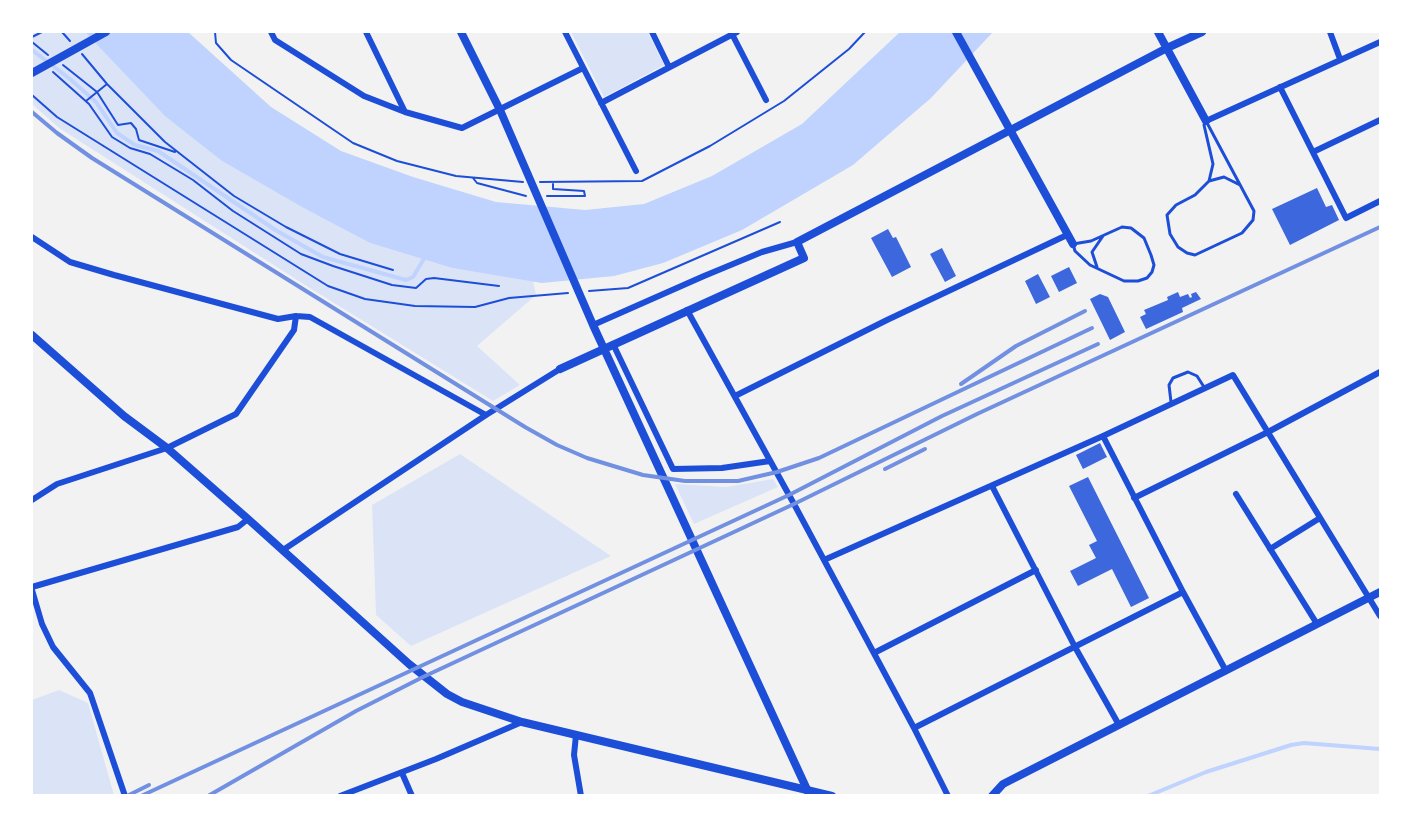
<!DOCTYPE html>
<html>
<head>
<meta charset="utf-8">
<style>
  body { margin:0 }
  #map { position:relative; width:1412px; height:827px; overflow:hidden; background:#f2f2f2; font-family:Rubik,sans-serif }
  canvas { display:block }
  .frame { position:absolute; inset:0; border:33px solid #fff; pointer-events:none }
</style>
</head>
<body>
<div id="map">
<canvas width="1412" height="827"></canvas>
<div class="frame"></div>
</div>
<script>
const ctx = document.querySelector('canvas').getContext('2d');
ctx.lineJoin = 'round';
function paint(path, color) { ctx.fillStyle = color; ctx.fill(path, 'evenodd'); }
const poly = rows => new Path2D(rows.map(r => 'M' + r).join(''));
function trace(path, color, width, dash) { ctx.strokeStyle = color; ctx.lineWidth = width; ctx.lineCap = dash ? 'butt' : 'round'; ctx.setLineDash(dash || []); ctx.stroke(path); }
paint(poly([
  [32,32,85,32,118,65,222,161,370,243,452,268,533,281,536,295,477,346,520,385,493,401,305,285,59,128,32,104],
  [571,32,648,32,664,65,604,97],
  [460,454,611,556,411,646,376,615,372,505],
  [773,479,778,487,694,524,675,484,726,487],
  [59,690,88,703,114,795,32,795,32,700]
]), '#dbe4f7');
paint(poly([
  [85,32,188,32,271,107,341,151,413,177,496,202,585,210,644,204,712,176,802,124,900,32,993,32,931,98,853,165,742,230,663,263,614,276,542,283,452,268,370,243,304,208,222,161,165,116]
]), '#bfd3fe');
trace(poly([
  [32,50,70,79,96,102,117,133,135,145,158,151,277,231,323,257,406,280,413,277,425,257],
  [1148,796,1206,772,1291,745,1304,743,1380,749]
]), '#bfd3fe', 4);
paint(poly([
  [1317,188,1326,207,1332,205,1339,220,1290,245,1272,209],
  [888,229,893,238,896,237,911,267,892,277,871,238],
  [942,248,956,276,945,282,930,254],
  [1069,267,1077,283,1059,292,1051,276],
  [1038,274,1050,297,1036,304,1025,281],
  [1178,292,1180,297,1188,294,1190,298,1192,297,1191,294,1196,292,1201,299,1182,308,1183,312,1146,329,1140,317,1146,314,1144,310,1168,300,1167,297],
  [1100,294,1108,297,1125,332,1110,340,1090,299],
  [1100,443,1107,457,1083,469,1076,455],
  [1088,477,1149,598,1131,607,1112,569,1078,586,1070,571,1096,558,1089,545,1097,541,1069,486]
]), '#3d67dc');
trace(poly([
  [62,32,70,41],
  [215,32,216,43,231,60,353,143,397,161,456,176,523,182],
  [32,37,42,32],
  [32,42,48,55],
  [82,54,107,84,165,142,234,196,286,227,340,254,393,270],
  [63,65,97,92,118,125,131,123,136,129,139,140,175,152],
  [53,72,89,104,112,137,130,148,150,154,193,180,233,211,301,254,333,266,392,285,416,288,426,279,434,278,499,286],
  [32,95,57,117,328,286,365,299,415,306,475,307,509,298,568,293],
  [86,101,107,84],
  [473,178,477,183,526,196],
  [540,182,642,181,710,146,784,101,849,49,865,32],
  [547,196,585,196,584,191,553,189,553,184],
  [589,291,628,288,780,222]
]), '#1d4ed8', 2);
trace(poly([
  [1206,121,1254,211,1253,220,1242,233,1195,255,1187,253,1178,247,1170,234,1167,215,1176,205,1195,195,1209,181,1213,164,1204,125,1206,121],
  [1209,181,1224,177,1240,185],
  [1122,227,1131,228,1144,238,1151,255,1154,265,1152,272,1147,278,1138,281,1124,281,1090,265,1075,251,1073,244,1091,241,1122,227],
  [1097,267,1092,252,1103,236],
  [1171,402,1169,385,1173,378,1188,372,1197,376,1204,387]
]), '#1d4ed8', 3);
trace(poly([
  [271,32,275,40,364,96,405,112,462,128,583,68],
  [366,32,405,112],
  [565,32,636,171],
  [652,32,669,67],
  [1330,32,1340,59],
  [732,34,766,100],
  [1280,87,1346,218,1380,201],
  [601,103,737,32],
  [1206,121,1380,42],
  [1313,152,1380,120],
  [32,237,70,262,114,275,278,319,296,316,310,317,486,415],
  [687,310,794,504,914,728,948,796],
  [593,325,704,276,762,252,797,242],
  [613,344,673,469,722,468,770,461],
  [735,396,887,320,1067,235],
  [1103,436,1183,592,1226,671],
  [992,486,1075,647,1119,725],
  [1236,494,1317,624],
  [1134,498,1268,432,1380,372],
  [32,500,57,484,167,448,236,414,294,330,296,316],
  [1270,549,1320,518],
  [283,550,486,415,560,369],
  [824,560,1103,436,1233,375,1380,616],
  [32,587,238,527,248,519],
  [32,590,42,624,53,647,90,693,125,796],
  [874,653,1036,570],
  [914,728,1183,592],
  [576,735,574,755,581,796],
  [402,773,412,796],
  [340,796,436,759,522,722]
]), '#1d4ed8', 6);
trace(poly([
  [461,32,500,110,593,325,810,796],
  [1158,32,1206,121],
  [32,73,106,32],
  [560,369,804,258,797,242,1167,48,1202,32],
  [992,796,1003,784,1380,592]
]), '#1d4ed8', 8);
trace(poly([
  [956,32,1073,244],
  [32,335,124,416,167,448,248,519,409,664,447,694,462,702,522,722,832,796]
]), '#1d4ed8', 8);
trace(poly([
  [32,112,57,133,92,158,525,427,557,445,587,458,643,475,685,481,738,481,777,472,819,458,1092,328],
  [961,384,1016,346,1085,311],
  [885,469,925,449],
  [127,796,149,785],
  [141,796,789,495,942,416,1098,344],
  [208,796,356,711,423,677,794,504,977,414,1380,227]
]), '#7290e2', 4);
</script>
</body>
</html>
